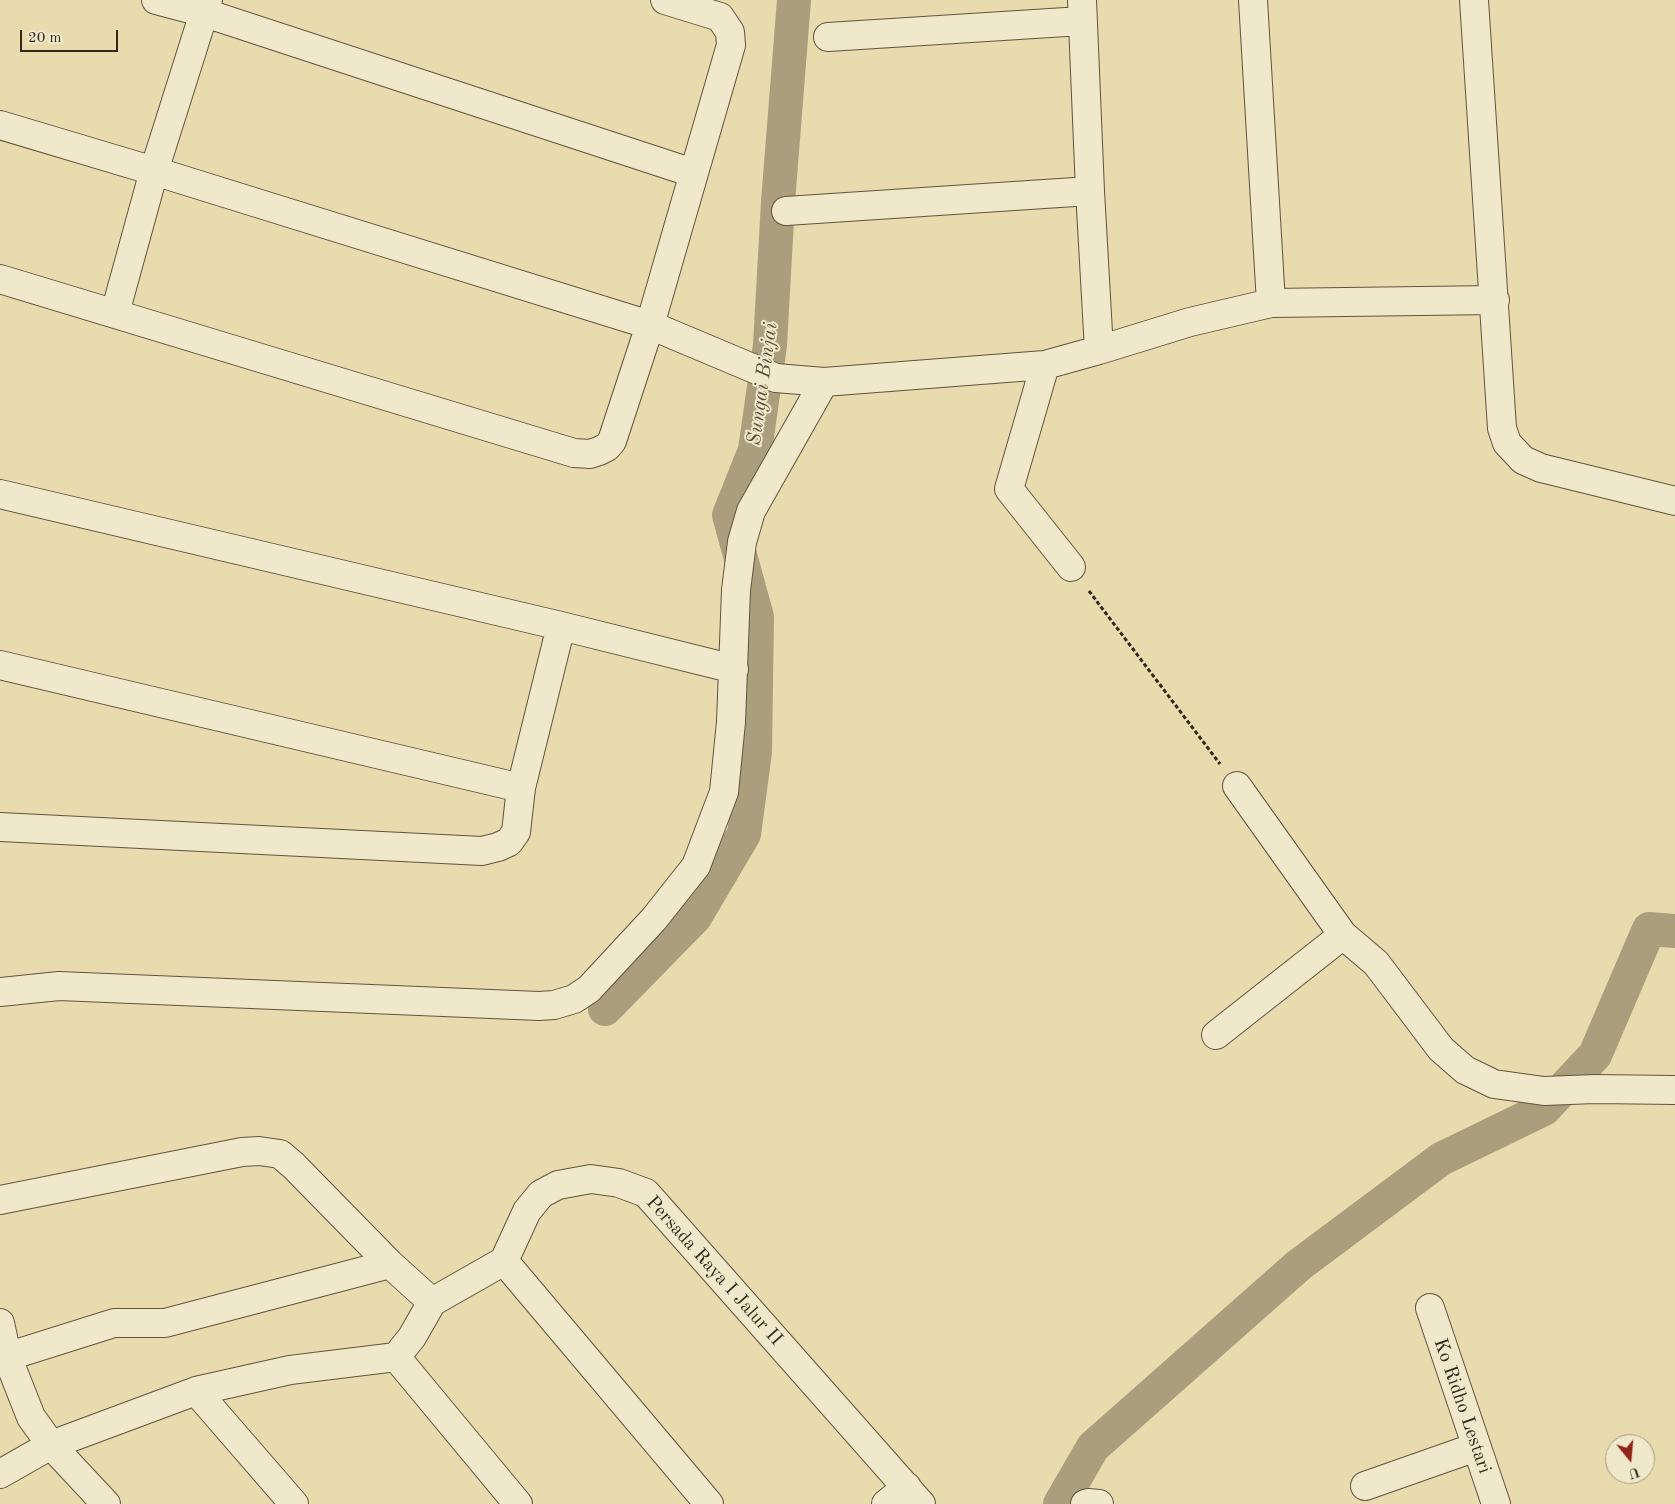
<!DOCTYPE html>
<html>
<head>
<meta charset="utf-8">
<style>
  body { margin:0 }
  #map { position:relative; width:1675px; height:1504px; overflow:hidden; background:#e8dbae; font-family:"Old Standard TT",serif }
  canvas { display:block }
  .north { position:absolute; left:1605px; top:1434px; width:50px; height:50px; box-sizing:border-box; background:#f0e8ca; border:1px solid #a49b84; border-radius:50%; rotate:163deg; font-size:14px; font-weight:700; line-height:20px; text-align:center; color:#31271b }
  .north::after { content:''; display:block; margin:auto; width:18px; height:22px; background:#8f2418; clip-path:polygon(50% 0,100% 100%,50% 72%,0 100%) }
  .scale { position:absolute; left:20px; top:30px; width:98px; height:22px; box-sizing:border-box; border:2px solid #31271b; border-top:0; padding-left:6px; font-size:15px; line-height:18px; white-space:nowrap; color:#31271b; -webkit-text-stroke:4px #f0e8ca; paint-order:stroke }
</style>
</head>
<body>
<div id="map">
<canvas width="1675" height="1504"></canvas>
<div class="north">U</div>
<div class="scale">20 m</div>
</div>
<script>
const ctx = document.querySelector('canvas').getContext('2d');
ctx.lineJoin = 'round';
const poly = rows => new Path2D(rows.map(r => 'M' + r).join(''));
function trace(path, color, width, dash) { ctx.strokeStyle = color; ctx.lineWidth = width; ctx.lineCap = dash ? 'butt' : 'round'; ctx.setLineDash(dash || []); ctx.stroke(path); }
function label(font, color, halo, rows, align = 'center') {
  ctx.font = font + ' "Old Standard TT",serif'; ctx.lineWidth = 4; ctx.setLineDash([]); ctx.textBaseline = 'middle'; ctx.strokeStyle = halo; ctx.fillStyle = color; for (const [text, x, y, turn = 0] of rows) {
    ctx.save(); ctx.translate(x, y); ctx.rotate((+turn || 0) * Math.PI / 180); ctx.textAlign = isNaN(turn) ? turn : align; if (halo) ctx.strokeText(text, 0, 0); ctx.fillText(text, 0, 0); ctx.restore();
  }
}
trace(poly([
  [605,1009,695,917,744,834,755,752,757,617,729,515,755,450,770,345,778,202,794,0],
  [1060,1504,1093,1447,1299,1265,1441,1159,1544,1109,1595,1055,1649,929,1675,931]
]), '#aa9e7c', 34);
const street = poly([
  [156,0,205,13,693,173],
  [1082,0,1090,191,1099,350],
  [1253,0,1271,303],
  [1474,0,1502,428,1507,443,1523,460,1541,468,1675,501],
  [828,37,1082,21],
  [0,125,154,171,650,325,776,378,824,382,1045,365,1099,350,1190,322,1271,303,1495,300],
  [786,211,1090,191],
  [0,279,574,453,590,454,599,451,607,447,612,441,650,325,731,45,730,32,720,17,665,0],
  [115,313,154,171,208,0],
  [1045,365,1009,489,1071,567],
  [0,494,561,626,734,669],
  [0,665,521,788],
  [1237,786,1343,935,1376,963,1441,1049,1465,1070,1494,1084,1544,1091,1595,1089,1675,1090],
  [0,827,482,851,498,847,509,842,516,832,521,788,561,626],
  [0,992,59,986,539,1006,554,1005,574,999,589,989,654,919,696,866,724,792,731,722,736,590,742,542,751,511,824,382],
  [1216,1035,1343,935],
  [0,1200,242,1152,259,1151,280,1154,294,1166,390,1264,432,1302],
  [504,1261,527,1211,541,1194,558,1185,591,1179,619,1183,646,1193,921,1504],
  [504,1261,709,1504],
  [1430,1308,1496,1504],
  [0,1323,7,1356,31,1417,51,1445,106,1504],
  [396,1357,518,1504],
  [0,1359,114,1323,165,1323,390,1264],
  [196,1391,294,1504],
  [0,1474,51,1445,196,1391,290,1370,396,1357,412,1337,432,1302,504,1261],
  [1365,1486,1476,1447],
  [886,1504,907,1487],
  [1085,1504,1088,1503,1099,1504]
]);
trace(street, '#5f5440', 30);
trace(poly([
  [1089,591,1220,764]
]), '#31271b', 3, [4, 2.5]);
trace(street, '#f0e8ca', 28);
label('19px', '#31271b', '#f0e8ca', [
  ["Persada Raya I Jalur II",714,1271,48],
  ["Ko Ridho Lestari",1462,1406,71]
]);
label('italic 20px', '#554b38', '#f0e8ca', [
  ["Sungai Binjai",763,384,-82]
]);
</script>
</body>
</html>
